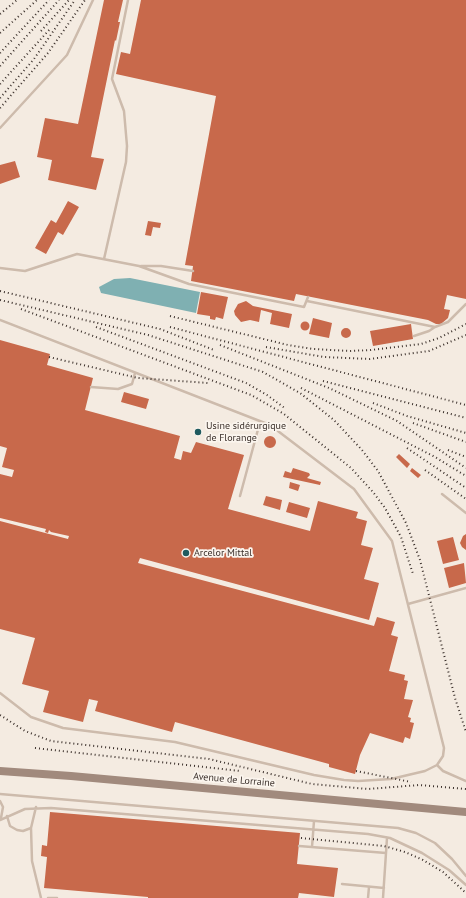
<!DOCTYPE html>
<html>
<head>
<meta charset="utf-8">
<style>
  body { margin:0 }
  canvas { display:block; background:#f4ebe1 }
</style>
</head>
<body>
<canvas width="466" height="898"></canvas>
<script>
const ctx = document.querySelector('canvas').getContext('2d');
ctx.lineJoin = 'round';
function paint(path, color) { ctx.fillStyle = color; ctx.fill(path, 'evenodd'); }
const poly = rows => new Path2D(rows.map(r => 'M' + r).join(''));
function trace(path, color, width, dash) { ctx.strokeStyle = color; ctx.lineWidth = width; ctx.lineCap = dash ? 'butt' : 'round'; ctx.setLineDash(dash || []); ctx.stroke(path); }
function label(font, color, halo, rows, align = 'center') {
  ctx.font = font + ' "PT Sans",sans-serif'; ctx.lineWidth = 3.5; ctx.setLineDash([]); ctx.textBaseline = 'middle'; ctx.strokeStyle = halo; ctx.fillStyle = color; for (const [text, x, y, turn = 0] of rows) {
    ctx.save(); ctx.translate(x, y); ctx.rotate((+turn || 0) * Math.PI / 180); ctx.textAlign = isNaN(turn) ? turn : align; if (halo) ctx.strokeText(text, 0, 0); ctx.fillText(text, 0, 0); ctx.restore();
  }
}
paint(poly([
  [130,278,200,292,196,313,101,293,99,287,114,279]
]), '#7fb0b2');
paint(poly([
  [104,0,123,0,118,22,120,22,116,41,115,40,91,157,104,159,96,190,48,180,52,160,37,157,45,118,78,124],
  [141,0,466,0,466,299,447,295,444,309,450,310,448,318,441,324,436,324,428,320,296,294,294,301,191,281,193,266,185,265,216,96,116,74,121,52,130,54],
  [15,161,20,177,0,184,0,165],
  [68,201,79,207,63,235,58,232,46,254,35,248,51,220,56,223],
  [148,221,161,223,160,228,153,227,151,236,145,235],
  [201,292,228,297,223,319,216,317,215,320,210,319,210,316,197,314],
  [246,301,253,306,292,314,289,328,270,324,272,313,261,310,259,322,250,320,241,322,235,315,234,311,238,304],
  [313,318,332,323,329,338,309,334],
  '300.5 326a4.5 4.5 0 1 1 9 0a4.5 4.5 0 1 1-9 0Z',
  [411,324,413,339,373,346,370,331],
  '341 333a5 5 0 1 1 10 0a5 5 0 1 1-10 0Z',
  [0,340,50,354,47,365,93,378,85,410,180,436,174,458,181,460,183,451,191,453,196,442,244,455,228,509,310,531,318,501,358,512,356,518,367,521,361,545,373,548,364,579,379,583,369,620,140,558,138,563,374,626,377,617,395,622,391,635,398,637,389,671,405,675,404,680,408,681,404,699,413,700,408,717,411,718,410,722,414,723,410,739,405,737,403,743,370,733,360,755,355,774,329,767,329,764,175,722,172,732,95,711,98,701,89,699,83,722,43,712,49,691,22,684,35,638,0,629,0,521,68,539,69,536,51,532,49,530,48,533,45,532,46,529,0,518,0,474,12,477,14,470,2,467,7,448,0,446],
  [124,392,149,399,146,409,121,402],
  '264 442a6 6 0 1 1 12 0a6 6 0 1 1-12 0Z',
  [399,454,410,464,407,468,396,457],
  [293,468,309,473,310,475,307,478,321,482,320,485,283,477,285,471,291,473],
  [412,468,421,475,418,478,410,471],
  [290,482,300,485,298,491,289,488],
  [266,496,282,500,280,510,263,505],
  [289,502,310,508,307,518,286,512],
  [466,534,466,550,462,547,460,543,463,536],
  [453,537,459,560,443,564,437,541],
  [464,563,466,583,449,588,444,568],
  [50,812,300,833,297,864,338,868,334,897,299,893,298,898,148,898,148,897,44,888,47,857,41,856,42,845,47,846]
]), '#c8694b');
trace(poly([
  [0,128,67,55,93,0],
  [104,259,126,162,127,146,124,111,112,79,128,0],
  [141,266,161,266,193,271],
  [0,268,25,271,77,254,139,266,189,284,304,307,308,297],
  [307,301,435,327,429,331,414,336],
  [0,320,270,425,354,489,392,541,444,748,443,756,437,765],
  [435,327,448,322,466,304],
  [91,387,118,389,132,384,135,373],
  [442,494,466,513],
  [240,496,260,422],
  [408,604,466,588],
  [0,693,31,717,63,728,175,742,314,775,344,780,358,781,391,779,425,771,437,765,443,771,466,781],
  [0,794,398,828,416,833,435,843,452,859,466,876],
  [0,801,3,807,1,818],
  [36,807,31,828,32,861,41,898],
  [7,816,10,826,17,830,23,831,31,828],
  [0,820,25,809,51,808,368,834,390,838,422,853,449,870,466,885],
  [299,846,386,853],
  [312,847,314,821],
  [342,884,384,888],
  [48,898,57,898],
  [368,898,369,887],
  [383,898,387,838]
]), '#cdbbac', 2.5);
trace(poly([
  [0,771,71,776,466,812]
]), '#a18a7d', 8);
trace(poly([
  [0,14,17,0],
  [41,31,69,0],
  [0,33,37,0],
  [0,53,49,0],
  [0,66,59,0],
  [0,84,50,29],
  [0,98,34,59,75,0],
  [0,108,48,53,85,0],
  [0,291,160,329,214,350],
  [0,300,148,335,263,372,300,393,334,420,362,450,378,471,406,523,420,560,455,698,466,732],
  [21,309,251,395,284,414,351,468,373,492,385,508,401,537,413,574],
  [170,316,288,345,313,349,350,351,371,350,421,344,439,338,466,324],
  [96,327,246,383,267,395,286,409],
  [170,327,466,405],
  [220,345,329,388,397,421,466,468],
  [266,347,324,357,370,359,429,351,466,335],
  [49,357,138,378,208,383],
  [323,381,466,418],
  [301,388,435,457,466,476],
  [373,403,407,416,466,433],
  [413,423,466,442],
  [407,448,466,488],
  [448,450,466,457],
  [425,470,466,499],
  [0,715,25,731,51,741,209,759,312,784,368,789,419,785,466,789],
  [35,748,240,771],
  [356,771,411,782],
  [301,838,384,846,405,852,423,860,443,872,466,893]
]), '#3b302b', 2, [1, 3]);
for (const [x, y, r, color] of [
  [198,432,4,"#1f5a5e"],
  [186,553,4,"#1f5a5e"]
]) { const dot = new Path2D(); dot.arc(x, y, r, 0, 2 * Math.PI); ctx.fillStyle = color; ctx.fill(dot); trace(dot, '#fbf5ee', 1.5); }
label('10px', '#3b302b', '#fbf5ee', [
  ["Usine sidérurgique",206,426],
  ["de Florange",206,438],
  ["Arcelor Mittal",194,553]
], 'left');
label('10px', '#3b302b', '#fbf5ee', [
  ["Avenue de Lorraine",234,780,5]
]);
</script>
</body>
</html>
